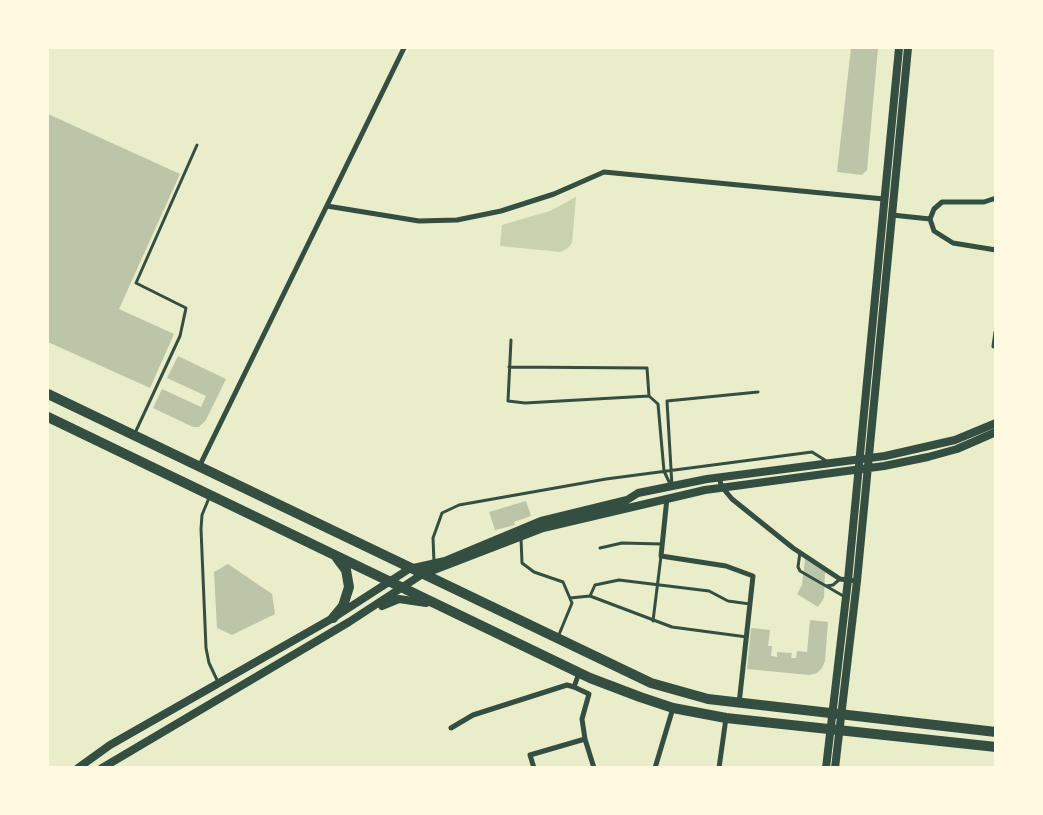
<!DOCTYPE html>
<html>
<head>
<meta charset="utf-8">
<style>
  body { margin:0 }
  #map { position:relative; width:1043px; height:815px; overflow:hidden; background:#e9edc9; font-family:Roboto,sans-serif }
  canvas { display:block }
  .frame { position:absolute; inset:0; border:49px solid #fefae0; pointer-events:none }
</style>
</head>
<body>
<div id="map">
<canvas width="1043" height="815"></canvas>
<div class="frame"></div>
</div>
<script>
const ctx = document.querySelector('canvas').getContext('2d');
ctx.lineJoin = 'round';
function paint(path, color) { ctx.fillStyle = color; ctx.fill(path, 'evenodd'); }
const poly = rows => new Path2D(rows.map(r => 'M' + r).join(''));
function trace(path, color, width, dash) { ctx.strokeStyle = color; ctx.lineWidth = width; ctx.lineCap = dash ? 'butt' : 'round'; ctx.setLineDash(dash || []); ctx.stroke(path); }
paint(poly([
  [576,197,572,243,568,248,561,252,500,246,502,225,550,211]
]), '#cad2ad');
paint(poly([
  [851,48,878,48,867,170,862,175,837,172],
  [48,114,180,174,119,309,174,334,150,388,48,342],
  [178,356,226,379,206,420,199,427,193,427,153,408,162,389,201,407,206,396,167,378],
  [526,501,531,516,514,522,515,525,495,530,489,512],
  [805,559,825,572,824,598,818,607,797,594,802,585],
  [228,564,272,594,275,614,232,635,217,628,214,572],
  [810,620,828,622,825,661,822,668,817,673,809,675,747,669,751,628,770,630,768,646,772,646,771,656,777,657,777,652,792,653,791,658,796,658,797,651,807,652]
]), '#bcc5a7');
trace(poly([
  [511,340,508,401,525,403,649,396,658,404,664,471,671,486],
  [509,367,647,368,649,396],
  [135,433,180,336,186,308,136,283,197,145],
  [672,486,667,401,758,392],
  [209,498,202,515,201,529,206,648,209,663,218,682],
  [521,538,522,563,534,572,563,582,572,603,558,637],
  [600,548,622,543,662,544],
  [800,552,798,567,800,571,826,586,833,585,840,579],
  [434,562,433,538,442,513,459,505,606,479,812,452,828,462],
  [826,586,845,597],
  [590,596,595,585,619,580,709,591,728,601,750,604],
  [570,598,590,596,672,627,747,637],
  [653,621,661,556]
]), '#344e41', 3);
trace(poly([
  [327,206,419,221,457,220,501,211,554,194,604,172,884,199],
  [892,215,930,219,934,209,942,202,984,202,996,198],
  [930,219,934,231,953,243,996,250],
  [994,346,996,332],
  [199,467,404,48],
  [719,478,722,487,732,499,793,548,840,579,857,581],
  [667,498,661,556,726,566,753,576,739,704],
  [579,673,574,687,589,694,582,719,585,739,594,768],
  [451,728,473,715,567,685,574,687],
  [534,768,530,755,585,739],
  [655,768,673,708],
  [719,768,726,718]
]), '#344e41', 5);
trace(poly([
  [382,606,399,599,426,603],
  [78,768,110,745,333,618,409,569,445,561,541,521,627,500,638,493,707,479,885,456,955,440,996,423],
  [102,768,349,622,421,575,543,528,705,490,884,466,928,457,957,449,996,432],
  [826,768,848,580,899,48],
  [835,768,857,581,908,48]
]), '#344e41', 8);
trace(poly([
  [48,394,651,683,708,699,996,732],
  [48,417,590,678,640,697,673,708,726,718,996,747],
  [333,618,343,606,349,587,346,570,337,558]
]), '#344e41', 10);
</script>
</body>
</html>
